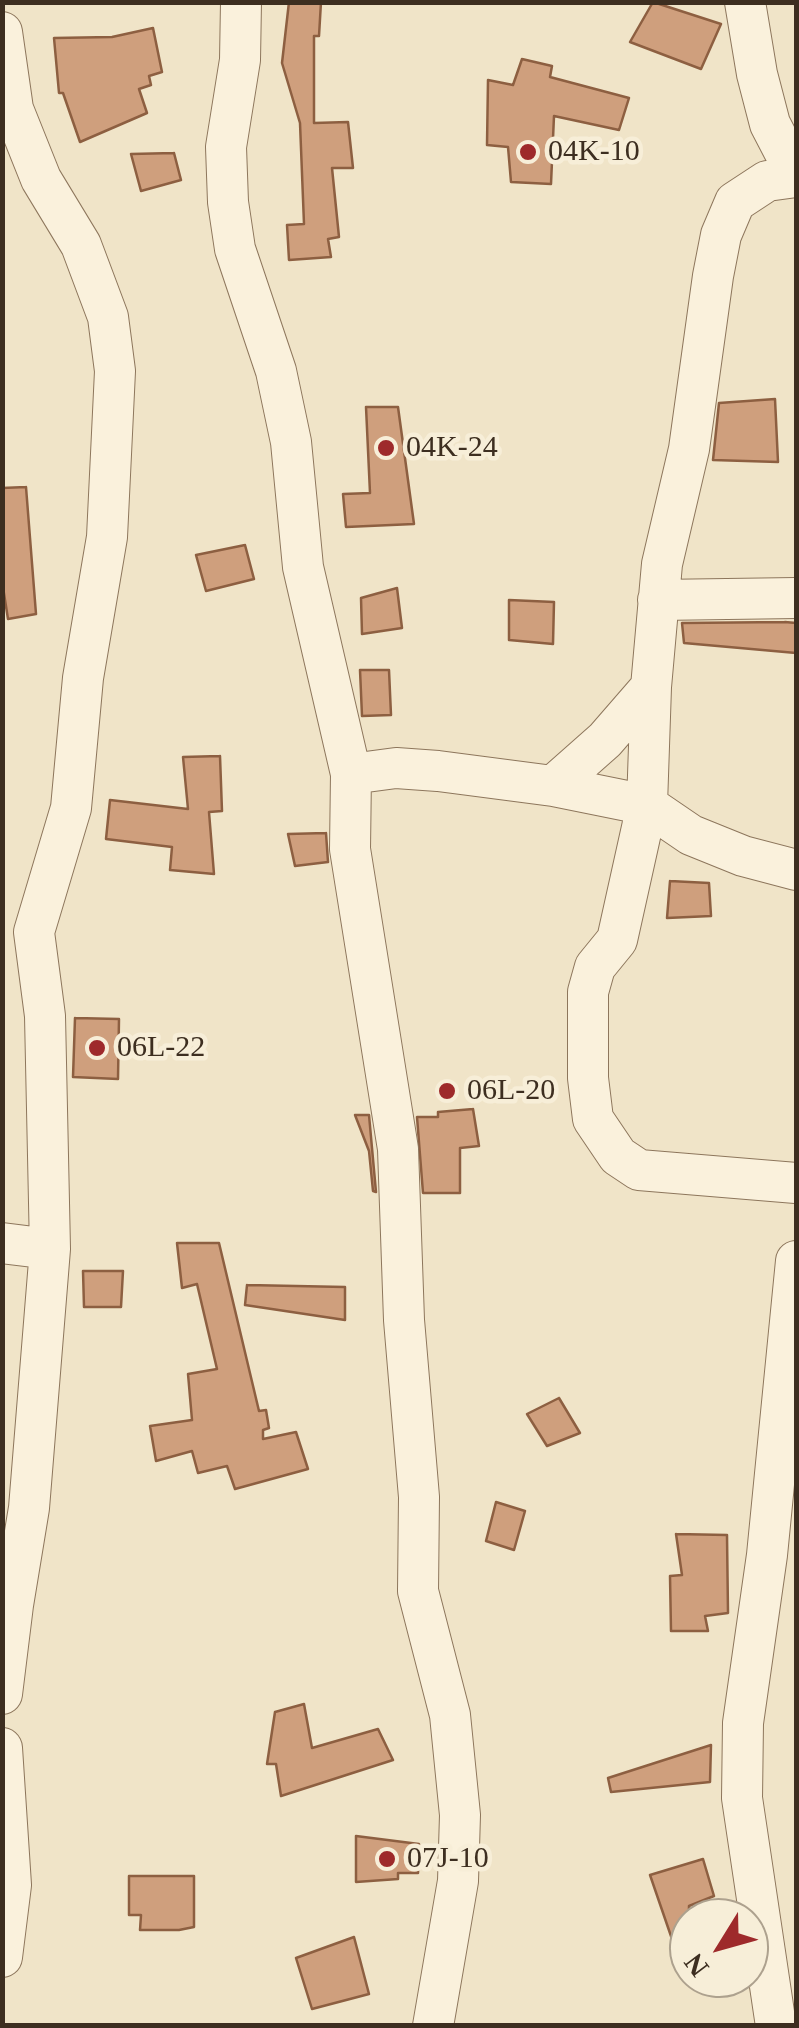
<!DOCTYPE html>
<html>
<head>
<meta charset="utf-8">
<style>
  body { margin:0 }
  #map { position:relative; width:799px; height:2028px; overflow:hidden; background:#f0e4c8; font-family:"Times New Roman",serif }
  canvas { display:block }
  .frame { position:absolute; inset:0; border:5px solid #3d2e20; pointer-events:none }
  .north { position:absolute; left:669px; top:1898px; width:100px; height:100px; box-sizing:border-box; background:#f7eed8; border:2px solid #ada18e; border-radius:50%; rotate:233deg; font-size:28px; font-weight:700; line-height:40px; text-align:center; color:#3d2e20 }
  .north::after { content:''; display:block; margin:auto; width:35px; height:45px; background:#9e2a2b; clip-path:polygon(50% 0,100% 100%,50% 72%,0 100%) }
</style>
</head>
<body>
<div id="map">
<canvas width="799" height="2028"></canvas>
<div class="frame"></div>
<div class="north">N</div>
</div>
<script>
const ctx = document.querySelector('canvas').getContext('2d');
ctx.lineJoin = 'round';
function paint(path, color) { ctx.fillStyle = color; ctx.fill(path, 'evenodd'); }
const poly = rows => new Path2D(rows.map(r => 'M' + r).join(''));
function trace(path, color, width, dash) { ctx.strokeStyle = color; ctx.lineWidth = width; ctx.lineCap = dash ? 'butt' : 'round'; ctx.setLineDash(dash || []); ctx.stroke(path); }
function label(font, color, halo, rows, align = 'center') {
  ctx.font = font + ' "Times New Roman",serif'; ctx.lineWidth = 9; ctx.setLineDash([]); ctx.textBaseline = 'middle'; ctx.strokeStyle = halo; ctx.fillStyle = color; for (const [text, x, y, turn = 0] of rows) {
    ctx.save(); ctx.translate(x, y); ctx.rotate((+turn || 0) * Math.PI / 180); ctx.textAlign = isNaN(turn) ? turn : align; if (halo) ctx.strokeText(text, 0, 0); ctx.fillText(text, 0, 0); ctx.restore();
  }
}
const building = poly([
  [289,2,321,2,319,36,314,36,314,123,348,122,353,168,332,168,339,237,328,239,331,257,289,260,287,225,304,224,300,123,282,63,289,2],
  [653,2,721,24,701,69,630,42,653,2],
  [153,28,162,72,149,76,151,85,139,89,147,113,80,142,63,93,59,93,54,38,112,37,153,28],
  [522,59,552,66,550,77,629,98,619,130,554,116,551,184,511,182,508,147,487,145,488,80,513,85,522,59],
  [174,153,181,180,141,191,131,154,174,153],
  [775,399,778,462,713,460,719,403,775,399],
  [366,407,398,407,414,524,346,527,343,494,370,493,366,407],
  [26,487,36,614,8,619,2,581,2,488,26,487],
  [245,545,254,579,206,591,196,555,245,545],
  [397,588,402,628,362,634,361,598,397,588],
  [509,600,554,602,553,644,509,640,509,600],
  [785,622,796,623,796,653,684,643,682,623,785,622],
  [360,670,389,670,391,715,362,716,360,670],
  [220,756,222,811,209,812,214,874,170,870,172,847,106,839,110,800,188,809,183,757,220,756],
  [326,833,328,862,295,866,288,834,326,833],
  [670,881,709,883,711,916,667,918,670,881],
  [75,1018,119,1019,118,1079,73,1077,75,1018],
  [473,1109,479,1146,460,1148,460,1193,423,1193,417,1117,438,1117,438,1112,473,1109],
  [355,1115,369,1115,376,1192,373,1191,369,1151,355,1115],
  [177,1243,219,1243,259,1411,266,1410,269,1428,263,1430,263,1439,296,1432,308,1469,235,1489,227,1466,198,1473,192,1451,156,1461,150,1426,192,1420,188,1374,217,1369,197,1284,182,1288,177,1243],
  [83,1271,123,1271,121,1307,84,1307,83,1271],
  [247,1285,345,1287,345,1320,245,1305,247,1285],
  [559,1398,580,1433,547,1446,527,1414,559,1398],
  [496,1502,525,1511,514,1550,486,1541,496,1502],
  [676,1534,727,1535,728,1613,705,1616,708,1631,671,1631,670,1576,682,1575,676,1534],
  [304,1704,312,1748,378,1729,393,1760,281,1796,276,1764,267,1764,275,1712,304,1704],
  [711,1745,710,1782,611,1792,608,1778,711,1745],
  [356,1836,419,1844,418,1873,398,1873,398,1879,356,1882,356,1836],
  [703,1859,714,1896,689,1906,689,1973,684,1974,650,1875,703,1859],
  [129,1876,194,1876,194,1927,179,1930,140,1930,141,1915,129,1915,129,1876],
  [354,1937,369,1994,312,2009,296,1958,354,1937]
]);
paint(building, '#cf9f7d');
trace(building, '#8d5f41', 2.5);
const minor = poly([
  [241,2,240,60,226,147,228,202,235,249,276,371,291,442,303,567,351,774],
  [745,2,757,74,770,124,796,174],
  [2,32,13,109,41,179,81,245,108,317,115,371,107,537,83,678,71,808,34,932,45,1016,50,1249,29,1508,13,1605,2,1694],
  [796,177,767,181,735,202,721,235,713,276,689,449,662,564,651,687,647,805,617,940,595,967,588,992,588,1078,593,1119,618,1156,639,1170,796,1183],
  [658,600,796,598],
  [553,786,605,740,651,687],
  [2,1243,50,1249],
  [2,1748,11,1885,2,1957],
  [433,2026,458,1881,460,1815,450,1715,418,1591,419,1497,404,1320,398,1149,350,849,351,774,396,768,438,771,553,786,647,805,691,835,743,856,796,870],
  [776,2026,742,1798,743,1723,767,1555,796,1261]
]);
trace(minor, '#8d765c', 42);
trace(minor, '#faf1dc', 40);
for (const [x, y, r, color] of [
  [528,152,10,"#9e2a2b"],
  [386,448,10,"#9e2a2b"],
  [97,1048,10,"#9e2a2b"],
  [447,1091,10,"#9e2a2b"],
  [387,1859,10,"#9e2a2b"]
]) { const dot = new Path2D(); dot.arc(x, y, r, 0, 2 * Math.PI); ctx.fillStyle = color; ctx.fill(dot); trace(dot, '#f7eed8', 4); }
label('30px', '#3d2e20', '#f7eed8', [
  ["04K-10",548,152],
  ["04K-24",406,448],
  ["06L-22",117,1048],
  ["06L-20",467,1091],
  ["07J-10",407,1859]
], 'left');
</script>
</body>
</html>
